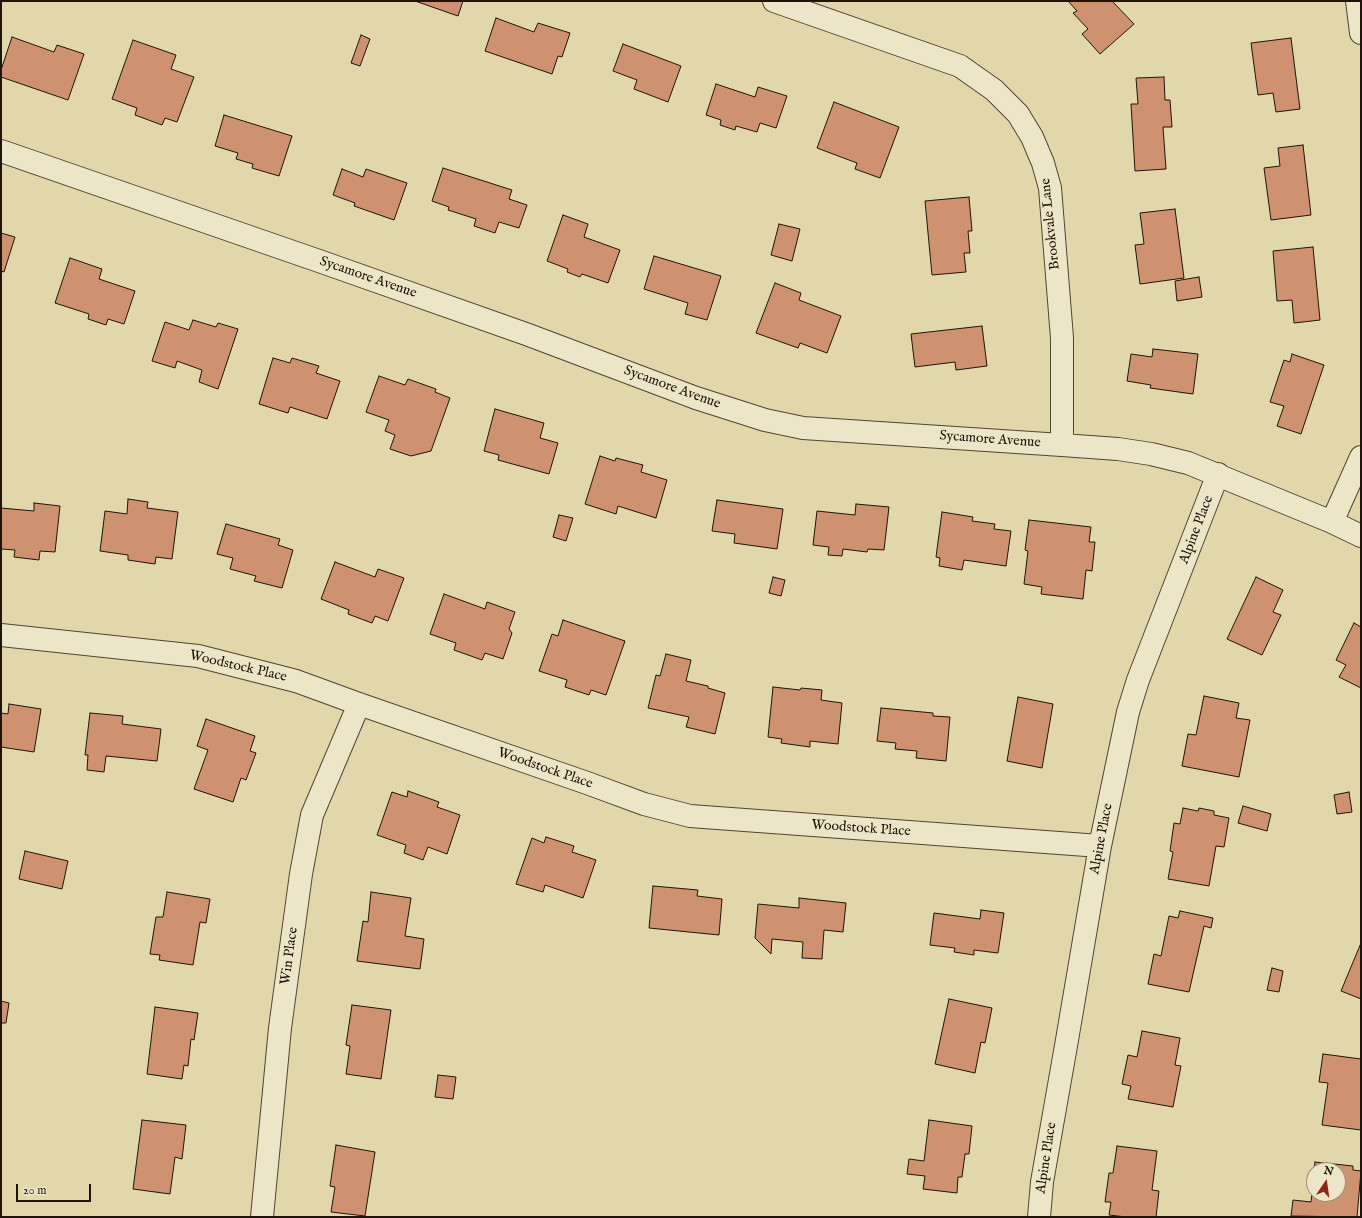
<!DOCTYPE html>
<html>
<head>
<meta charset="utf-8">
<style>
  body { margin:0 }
  #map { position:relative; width:1362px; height:1218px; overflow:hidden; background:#e2d7ab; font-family:"IM FELL English",serif }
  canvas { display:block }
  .frame { position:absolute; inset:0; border:2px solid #201309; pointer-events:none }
  .north { position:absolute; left:1306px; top:1162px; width:40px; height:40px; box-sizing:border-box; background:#ece5c8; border:1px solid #9a917c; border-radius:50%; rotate:13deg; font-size:11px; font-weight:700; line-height:16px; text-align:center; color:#201309 }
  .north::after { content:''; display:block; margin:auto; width:14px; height:18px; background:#8f2418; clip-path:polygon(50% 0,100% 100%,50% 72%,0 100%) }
  .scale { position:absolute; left:16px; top:1184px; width:75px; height:18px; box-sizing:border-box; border:2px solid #201309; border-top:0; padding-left:5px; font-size:12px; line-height:14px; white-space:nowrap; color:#201309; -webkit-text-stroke:3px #ece5c8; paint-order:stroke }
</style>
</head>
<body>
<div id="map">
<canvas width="1362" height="1218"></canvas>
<div class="frame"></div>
<div class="north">N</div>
<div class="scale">20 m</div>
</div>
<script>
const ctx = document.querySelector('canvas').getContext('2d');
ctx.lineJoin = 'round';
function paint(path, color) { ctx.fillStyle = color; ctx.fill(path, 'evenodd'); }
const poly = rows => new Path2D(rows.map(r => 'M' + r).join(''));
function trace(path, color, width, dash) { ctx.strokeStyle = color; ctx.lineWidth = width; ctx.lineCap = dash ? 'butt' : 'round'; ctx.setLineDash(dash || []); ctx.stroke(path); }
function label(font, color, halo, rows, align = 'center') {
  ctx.font = font + ' "IM FELL English",serif'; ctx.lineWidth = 3; ctx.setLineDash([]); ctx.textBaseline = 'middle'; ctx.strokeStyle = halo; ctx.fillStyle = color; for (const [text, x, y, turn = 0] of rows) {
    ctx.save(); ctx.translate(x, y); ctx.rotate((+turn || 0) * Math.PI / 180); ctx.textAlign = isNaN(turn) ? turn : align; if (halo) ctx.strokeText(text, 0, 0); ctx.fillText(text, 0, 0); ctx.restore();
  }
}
const building = poly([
  [415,1,463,1,458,16,415,1],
  [1068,1,1112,1,1134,24,1100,54,1082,34,1088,29,1073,13,1077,11,1068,1],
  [496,18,534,32,538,23,570,33,562,57,558,56,552,74,485,51,496,18],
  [361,35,370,39,360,66,351,63,361,35],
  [12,37,54,52,57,45,84,54,68,100,1,77,1,70,12,37],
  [1291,38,1300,109,1276,112,1273,93,1258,95,1251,43,1291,38],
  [133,40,176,55,171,69,194,77,177,122,165,118,162,125,135,115,137,108,112,99,133,40],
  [623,44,681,66,668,102,634,89,637,80,613,71,623,44],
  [1164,77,1165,100,1170,100,1172,127,1163,127,1166,169,1135,171,1131,104,1138,104,1136,78,1164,77],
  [716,84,755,97,758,87,787,96,776,128,760,123,757,132,736,126,735,130,720,125,721,120,706,115,716,84],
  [834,102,899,127,880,178,855,169,857,163,817,148,834,102],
  [224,115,292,136,279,176,252,168,253,164,236,159,238,153,215,146,224,115],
  [1303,145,1311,215,1271,220,1264,168,1280,166,1278,148,1303,145],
  [443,168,512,190,509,199,527,205,519,228,499,222,495,233,474,226,476,219,448,210,449,207,432,201,443,168],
  [342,169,363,177,366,169,407,183,394,220,354,206,355,203,333,195,342,169],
  [969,197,972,231,968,231,970,253,964,253,966,272,932,275,925,201,969,197],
  [1175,209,1184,278,1140,284,1135,245,1144,244,1140,213,1175,209],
  [563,215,588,224,584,237,620,250,608,283,582,274,580,277,567,272,568,269,547,261,563,215],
  [779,224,800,229,792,261,771,255,779,224],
  [1,233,15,237,4,272,1,271,1,233],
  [1313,247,1320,320,1294,323,1292,300,1277,301,1273,251,1313,247],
  [654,256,721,276,707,320,685,314,688,303,644,289,654,256],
  [70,258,102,269,99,279,135,291,124,324,108,319,106,325,88,319,89,314,55,303,70,258],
  [1199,277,1202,297,1177,301,1175,281,1199,277],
  [775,283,801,293,799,300,841,316,827,353,800,343,798,348,756,333,775,283],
  [193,320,216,327,218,323,238,329,218,389,199,382,202,370,177,361,175,368,152,361,165,322,189,330,193,320],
  [982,326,987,366,956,370,955,362,915,367,911,334,982,326],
  [1153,349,1198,354,1193,394,1150,388,1151,385,1127,381,1131,354,1152,357,1153,349],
  [1292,354,1324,365,1301,434,1277,426,1284,406,1270,402,1284,360,1290,362,1292,354],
  [273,358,290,363,292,358,319,366,316,373,340,381,327,419,290,407,288,413,259,404,273,358],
  [379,376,405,385,408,379,436,389,435,392,450,398,431,451,411,456,390,449,395,435,385,431,389,420,366,412,379,376],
  [495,409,544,423,540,438,558,443,549,474,498,460,499,455,484,451,495,409],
  [600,456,615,461,616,458,643,465,641,472,667,480,656,518,618,506,616,514,585,504,600,456],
  [128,499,148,502,147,508,178,512,172,559,156,557,155,564,128,560,128,555,100,551,105,511,127,514,128,499],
  [717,500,783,509,777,549,734,543,735,534,712,531,717,500],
  [34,503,60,506,55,552,40,551,39,560,14,557,15,550,1,549,1,508,34,511,34,503],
  [856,504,889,507,884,550,868,549,867,552,843,549,842,556,828,555,829,547,813,545,817,511,855,515,856,504],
  [942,512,973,517,972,521,995,524,994,529,1011,531,1006,566,964,560,962,570,939,566,940,558,936,557,942,512],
  [559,515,573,518,566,541,553,537,559,515],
  [1029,520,1091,527,1089,542,1095,542,1092,571,1086,570,1083,599,1041,594,1042,587,1024,584,1028,551,1025,550,1029,520],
  [226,524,280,539,278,545,293,550,282,588,254,581,256,576,230,569,233,558,217,554,226,524],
  [335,562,375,577,378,569,404,578,388,621,375,616,372,623,348,614,349,610,321,599,335,562],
  [773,577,785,580,781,596,769,593,773,577],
  [1256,577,1283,590,1273,612,1281,615,1262,655,1227,639,1256,577],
  [444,594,485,609,487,602,515,612,509,629,512,633,503,659,485,653,482,660,454,650,456,643,430,634,444,594],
  [563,620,625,641,606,695,591,690,589,695,565,687,567,680,539,671,552,634,558,636,563,620],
  [1354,623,1361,627,1361,688,1339,677,1346,665,1336,660,1354,623],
  [666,654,691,660,686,681,708,686,708,688,725,693,715,734,686,727,689,717,648,708,656,675,660,676,666,654],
  [773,687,800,690,801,688,822,690,821,700,842,703,838,744,810,741,810,747,781,743,782,739,768,737,773,687],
  [1204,696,1239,703,1236,718,1250,720,1239,777,1182,766,1188,734,1196,735,1204,696],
  [1018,697,1053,704,1042,768,1007,761,1018,697],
  [9,704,41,709,34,752,1,747,1,713,8,714,9,704],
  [881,708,933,713,933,716,950,717,946,761,916,758,917,751,895,749,896,743,877,741,881,708],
  [90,713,123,716,122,724,161,729,157,761,106,756,104,772,87,770,88,755,85,755,90,713],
  [206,719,255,736,250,751,256,753,246,780,241,778,233,802,194,789,208,750,197,746,206,719],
  [408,791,439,802,437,807,460,815,447,854,428,847,423,860,404,853,406,845,377,835,392,792,407,797,408,791],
  [1349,792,1352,812,1337,814,1334,795,1349,792],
  [1243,806,1271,814,1267,831,1238,823,1243,806],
  [1183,808,1198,811,1199,808,1214,811,1214,815,1229,818,1224,847,1216,846,1209,886,1168,879,1173,852,1170,851,1174,823,1180,824,1183,808],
  [546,837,574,846,572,852,596,860,583,898,545,885,543,892,516,884,532,838,544,843,546,837],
  [25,851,68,861,62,889,19,879,25,851],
  [653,886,698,890,697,896,722,899,719,935,649,928,653,886],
  [167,892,210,899,206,923,200,922,193,965,159,960,160,955,150,954,156,917,163,917,167,892],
  [371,892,411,898,405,936,424,939,420,969,357,961,363,921,368,922,371,892],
  [799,898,846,903,843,932,824,930,822,959,802,958,803,942,772,939,771,954,755,938,758,904,799,908,799,898],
  [981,910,1004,913,998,953,974,950,974,955,954,952,955,948,930,945,934,913,980,919,981,910],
  [1180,911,1213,918,1211,928,1204,926,1189,992,1148,984,1154,954,1161,956,1169,916,1178,918,1180,911],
  [1361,943,1361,999,1341,991,1361,943],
  [1272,968,1283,971,1279,992,1267,990,1272,968],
  [949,999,992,1008,985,1043,981,1042,975,1073,935,1064,949,999],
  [1,1001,9,1003,6,1023,1,1023,1,1001],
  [352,1005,391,1010,381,1079,346,1074,350,1046,346,1045,352,1005],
  [155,1007,198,1013,194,1040,191,1039,188,1066,184,1065,182,1079,147,1074,155,1007],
  [1142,1031,1180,1038,1175,1065,1181,1066,1173,1107,1128,1099,1131,1086,1122,1084,1128,1055,1137,1057,1142,1031],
  [1323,1054,1361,1059,1361,1130,1322,1125,1328,1083,1319,1082,1323,1054],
  [438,1075,456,1077,453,1099,435,1097,438,1075],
  [142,1120,186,1125,182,1159,175,1157,170,1194,133,1189,142,1120],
  [929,1120,972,1126,969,1154,965,1154,962,1177,958,1177,957,1193,923,1189,925,1176,907,1174,909,1159,924,1161,929,1120],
  [336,1145,375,1152,365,1216,331,1212,335,1187,330,1186,336,1145],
  [1117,1146,1157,1151,1152,1190,1159,1191,1156,1217,1126,1217,1109,1215,1111,1202,1105,1202,1109,1173,1113,1173,1117,1146],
  [1315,1162,1353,1166,1353,1170,1361,1171,1357,1217,1291,1216,1293,1200,1311,1202,1314,1174,1314,1194,1338,1194,1338,1170,1314,1170,1315,1162]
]);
paint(building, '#ce9271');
trace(building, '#201309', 1);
const street = poly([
  [774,1,960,66,994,90,1018,114,1032,137,1043,163,1050,188,1062,338,1062,445],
  [1357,1,1361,33],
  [1,151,319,261,526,334,696,398,765,420,803,428,1062,445,1118,449,1151,454,1188,463,1332,522,1361,536],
  [1332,522,1361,457],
  [1,635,198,656,296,681,359,704,587,783,644,804,690,816,1100,846],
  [262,1217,280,1028,301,874,312,815,359,704],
  [1039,1217,1042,1182,1067,1040,1100,846,1128,712,1138,680,1218,474]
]);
trace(street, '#504432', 24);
trace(street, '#ece5c8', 22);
label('14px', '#201309', '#ece5c8', [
  ["Brookvale Lane",1051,224,-96],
  ["Sycamore Avenue",368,278,19],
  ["Sycamore Avenue",672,388,20],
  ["Sycamore Avenue",990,440,4],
  ["Alpine Place",1197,530,-69],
  ["Woodstock Place",238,667,13],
  ["Woodstock Place",545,769,19],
  ["Woodstock Place",861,829,4],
  ["Alpine Place",1102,839,-79],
  ["Win Place",290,956,-82],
  ["Alpine Place",1047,1158,-81]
]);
</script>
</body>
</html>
